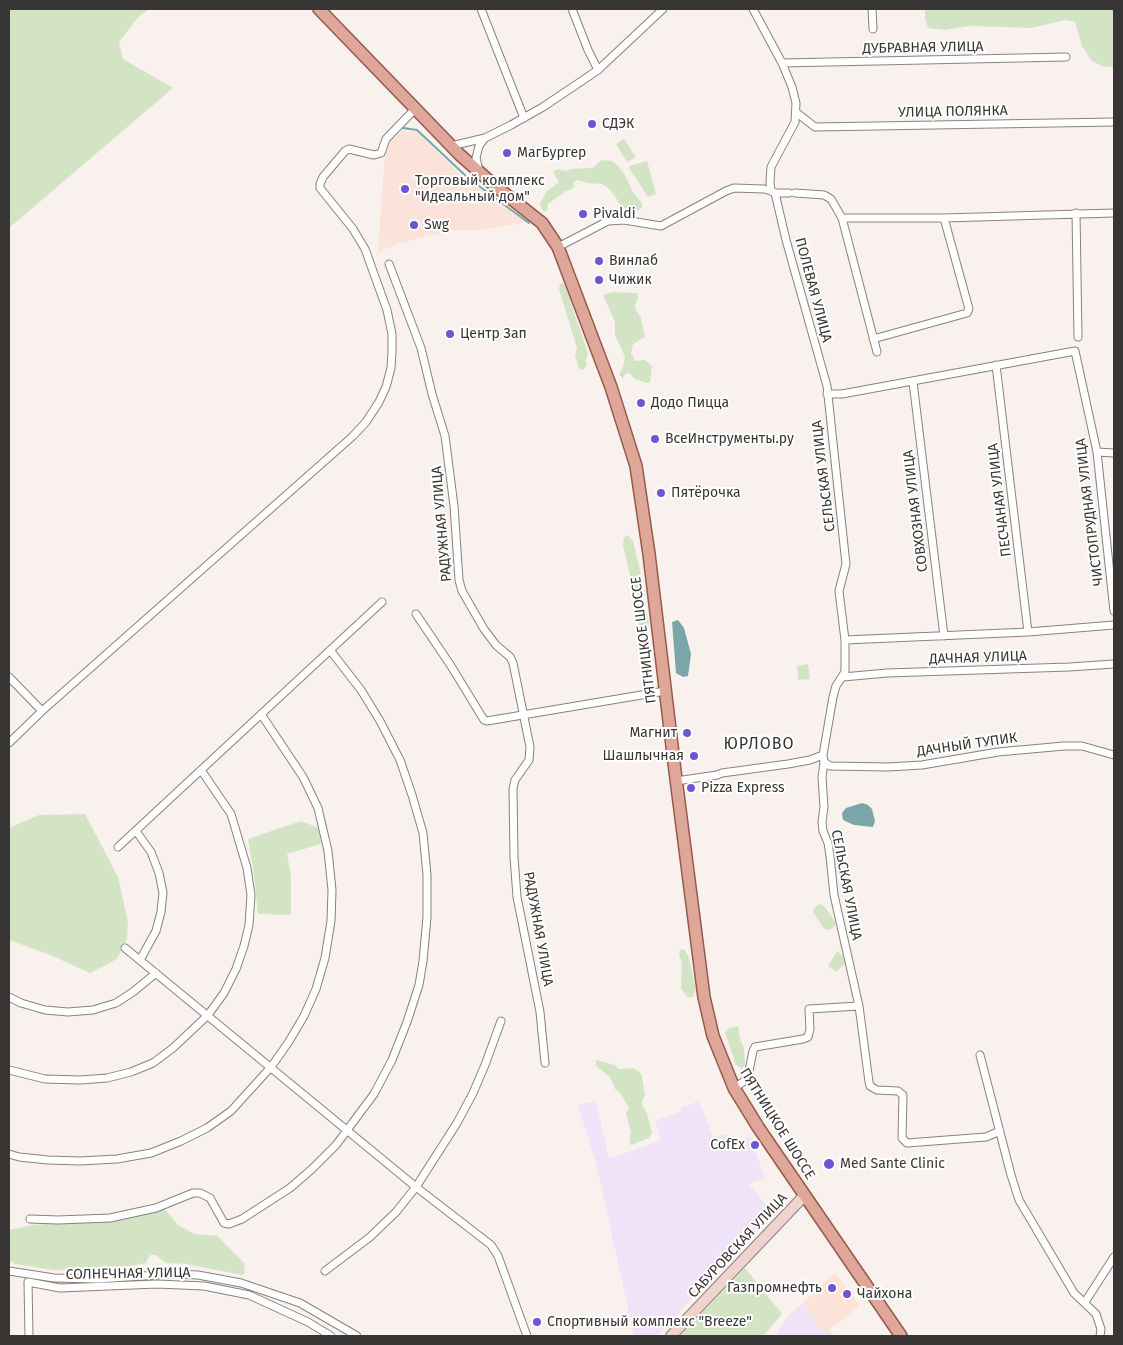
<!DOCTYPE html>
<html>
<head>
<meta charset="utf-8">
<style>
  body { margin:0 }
  #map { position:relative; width:1123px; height:1345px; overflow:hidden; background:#f8f1ed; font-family:"Fira Sans",sans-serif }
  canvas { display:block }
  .frame { position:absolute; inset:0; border:10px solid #383634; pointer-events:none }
</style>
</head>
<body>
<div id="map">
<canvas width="1123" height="1345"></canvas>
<div class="frame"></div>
</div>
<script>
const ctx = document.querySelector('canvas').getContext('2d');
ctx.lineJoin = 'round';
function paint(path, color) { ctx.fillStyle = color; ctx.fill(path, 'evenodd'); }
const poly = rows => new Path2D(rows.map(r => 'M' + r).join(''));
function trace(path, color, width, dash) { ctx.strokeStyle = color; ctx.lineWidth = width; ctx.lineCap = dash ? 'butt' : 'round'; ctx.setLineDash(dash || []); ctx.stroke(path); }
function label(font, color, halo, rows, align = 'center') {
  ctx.font = font + ' "Fira Sans",sans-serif'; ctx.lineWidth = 4; ctx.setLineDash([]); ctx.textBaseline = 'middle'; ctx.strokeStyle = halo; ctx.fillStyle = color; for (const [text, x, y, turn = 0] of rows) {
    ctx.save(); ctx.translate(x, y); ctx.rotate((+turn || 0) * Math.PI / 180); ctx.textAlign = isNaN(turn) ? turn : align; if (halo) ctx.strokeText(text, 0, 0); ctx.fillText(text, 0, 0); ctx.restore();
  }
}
paint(poly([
  [402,131,417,132,466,180,527,222,483,230,452,230,397,244,378,252,385,153,388,144],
  [835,1272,860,1306,824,1334,802,1304]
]), '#fbe3d9');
paint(poly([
  [596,1101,609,1159,661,1140,655,1121,682,1111,681,1108,699,1101,713,1137,728,1134,731,1142,750,1137,765,1178,749,1184,772,1213,657,1336,634,1336,598,1171,578,1105],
  [802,1304,824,1333,829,1330,834,1336,775,1336,789,1315]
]), '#f1e3f7');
paint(poly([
  [9,9,150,9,139,16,119,42,123,59,173,88,9,228],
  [925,9,1114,9,1114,67,1102,66,1092,61,1082,46,1075,22,1066,20,1031,28,970,26,945,30,928,28,925,19],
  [624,139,636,157,627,162,616,144],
  [601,160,612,161,616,164,625,175,633,192,642,203,642,208,633,212,624,212,615,196,607,187,601,184,587,183,578,180,574,182,574,187,570,190,566,191,548,204,547,211,544,212,542,210,540,203,547,191,559,182,553,172,557,169,566,171,570,169,589,168,594,167],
  [647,161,656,194,648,197,629,168,630,166],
  [564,283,567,285,572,307,588,353,586,360,587,365,583,370,580,369,578,366,575,355,577,348,559,289,560,284],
  [612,292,637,293,638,298,635,306,636,310,641,318,645,337,633,344,631,353,635,361,645,360,652,366,650,382,647,383,635,379,629,373,625,374,623,378,619,375,623,367,625,357,615,335,615,322,603,295],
  [628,535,633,541,640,570,642,581,642,593,639,595,636,593,631,580,623,545,624,537],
  [639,605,645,608,649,622,648,628,645,630,639,626,637,611],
  [808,664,810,679,798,680,797,666],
  [85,814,118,877,128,922,127,939,117,959,90,973,48,954,9,940,9,828,39,815],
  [301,821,319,828,321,844,287,854,291,875,291,915,258,914,254,875,248,839],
  [820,904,824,906,835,921,835,926,829,930,824,929,813,912,814,908],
  [680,949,685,950,689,958,696,989,693,997,687,997,681,988,682,962,679,956],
  [837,951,843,956,845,964,836,972,828,966],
  [738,1026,740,1039,744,1048,745,1064,742,1069,736,1065,725,1033,729,1028],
  [596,1060,614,1065,619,1069,633,1068,639,1071,642,1076,645,1096,642,1101,643,1107,647,1113,652,1133,649,1138,631,1145,629,1139,631,1133,626,1113,629,1108,620,1093,615,1089,610,1077,596,1066],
  [164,1208,178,1225,195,1234,217,1236,244,1263,245,1272,242,1275,187,1264,166,1263,156,1255,150,1255,146,1263,131,1266,54,1270,16,1264,9,1260,9,1230,33,1225,129,1217],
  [745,1268,782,1314,763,1336,680,1336]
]), '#d3e4c4');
paint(poly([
  [678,620,684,628,691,654,688,676,683,677,676,673,672,622],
  [862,803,868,805,872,809,875,821,873,827,854,825,843,820,842,813,846,808]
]), '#7aa6a9');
trace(poly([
  [403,128,417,130,468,178,529,223]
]), '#7aa6a9', 2);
const street = poly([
  [481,9,524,118],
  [572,9,588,50,598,70],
  [753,9,782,63,792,87,796,103,795,122,771,167,770,182,771,191,775,193,786,240,827,386,845,555,846,564,839,591,845,640,845,672,836,686,833,697,823,755,824,762,822,777,824,807,822,822,823,831,828,843,830,856,834,895,859,1006,869,1082,870,1086,877,1090,898,1091,903,1095,902,1138,907,1143,986,1137,1000,1131],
  [872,9,873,29],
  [782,63,1066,57],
  [797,113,815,127,1114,122],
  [451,146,485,138,511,125,543,107,598,70,663,9],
  [479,170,476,158,479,146,485,138],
  [775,193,789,193],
  [795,193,824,195,831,199,842,218,944,218,1114,213],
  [1076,213,1078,337],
  [842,218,877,352],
  [558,247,608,221,624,220,661,226,726,191,734,188,764,189,771,191],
  [389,264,421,348,432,394,445,436,454,506,459,580,462,591,484,629,496,645,510,657,513,663,530,747,529,760,515,780,513,789,514,857,517,897,540,1012,545,1063],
  [873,339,967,313,969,309,944,218],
  [996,365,1028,632],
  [913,382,944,636],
  [827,394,842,394,1075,351,1097,452,1114,611],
  [1097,452,1114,453],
  [416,614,451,666,484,720,487,721,665,691],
  [845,640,1028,632,1114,625],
  [9,677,42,711],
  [843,677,887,673,1069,667,1114,664],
  [9,743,42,711,353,436,366,422,379,402,386,387,391,368,392,351,392,334,387,310,365,249,353,229,320,188,320,184,323,177,345,151,349,149,374,155,381,153,386,139,415,109],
  [824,762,830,766,888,767,922,765,998,752,1064,746,1082,746,1114,755],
  [676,781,717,775,722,773,788,764,810,760,823,755],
  [136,831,151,852,159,873,163,893,161,912,156,931,140,960],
  [118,847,382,602],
  [125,948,416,1187,491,1245,498,1256,527,1336],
  [9,997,21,1003,45,1010,68,1012,93,1010,116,1003,133,992,156,973],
  [980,1055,1011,1175,1019,1200,1074,1293,1096,1314,1101,1329,1100,1336],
  [9,1070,45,1079,80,1080,107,1078,131,1072,153,1063,173,1048,208,1015,224,993,236,969,244,946,249,925,251,895,247,868,231,814,201,770],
  [734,1088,743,1082,748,1076,753,1051,755,1047,803,1039,808,1037,810,1029,809,1009,859,1006],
  [9,1154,19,1157,48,1160,80,1161,117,1159,151,1153,181,1141,207,1128,231,1111,271,1067,288,1043,304,1016,316,989,325,958,331,921,332,890,328,851,318,808,303,777,261,714],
  [30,1219,58,1220,110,1218,156,1208,193,1193,200,1193,210,1198,224,1223,229,1224,242,1219,290,1188,312,1169,336,1145,374,1094,392,1060,407,1022,419,985,423,961,427,917,427,875,423,833,412,795,400,760,380,721,361,690,330,650],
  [9,1271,54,1278,97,1279,172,1274,198,1275,241,1283,300,1303,357,1336],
  [325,1271,370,1237,396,1212,416,1187,457,1123,473,1093,485,1065,501,1021],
  [1085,1302,1114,1257],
  [29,1336,28,1282,60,1288,157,1284,204,1286,249,1295,308,1322,331,1336]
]);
const secondary = poly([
  [671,1336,804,1196]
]);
const primary = poly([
  [319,9,460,155,494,185,542,223,558,247,611,387,636,466,649,554,675,771,704,997,713,1036,734,1088,758,1127,901,1336]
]);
trace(street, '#88827e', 9);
trace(secondary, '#88827e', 12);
trace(primary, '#96594a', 14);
trace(street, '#fff', 7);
trace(secondary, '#efd3cc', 10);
trace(primary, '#dfa79a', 11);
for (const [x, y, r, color] of [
  [592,124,5,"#6d56d0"],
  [507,153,5,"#6d56d0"],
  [405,189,5,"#6d56d0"],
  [583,214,5,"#6d56d0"],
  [414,225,5,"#6d56d0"],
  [599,261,5,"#6d56d0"],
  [599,280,5,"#6d56d0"],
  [450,334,5,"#6d56d0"],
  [641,403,5,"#6d56d0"],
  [655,439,5,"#6d56d0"],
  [661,493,5,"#6d56d0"],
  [687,733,5,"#6d56d0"],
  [694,756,5,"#6d56d0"],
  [691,788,5,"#6d56d0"],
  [755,1145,5,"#6d56d0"],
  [829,1164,6,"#6d56d0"],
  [832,1288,5,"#6d56d0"],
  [847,1294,5,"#6d56d0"],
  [537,1322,5,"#6d56d0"]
]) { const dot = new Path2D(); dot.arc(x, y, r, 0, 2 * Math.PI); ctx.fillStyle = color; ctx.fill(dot); trace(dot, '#fff', 2); }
label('14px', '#383634', '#fff', [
  ["ДУБРАВНАЯ УЛИЦА",923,48,-1],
  ["УЛИЦА ПОЛЯНКА",953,112,-1],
  ["ПОЛЕВАЯ УЛИЦА",813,290,75],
  ["СЕЛЬСКАЯ УЛИЦА",824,476,-97],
  ["ПЕСЧАНАЯ УЛИЦА",1000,500,-97],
  ["СОВХОЗНАЯ УЛИЦА",916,511,-97],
  ["ЧИСТОПРУДНАЯ УЛИЦА",1090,512,-97],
  ["РАДУЖНАЯ УЛИЦА",442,524,-95],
  ["ПЯТНИЦКОЕ ШОССЕ",644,640,-97],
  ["ДАЧНАЯ УЛИЦА",978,658,-2],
  ["ДАЧНЫЙ ТУПИК",967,745,-8],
  ["СЕЛЬСКАЯ УЛИЦА",846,885,79],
  ["РАДУЖНАЯ УЛИЦА",538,929,80],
  ["ПЯТНИЦКОЕ ШОССЕ",777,1124,58],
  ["САБУРОВСКАЯ УЛИЦА",738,1246,-47],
  ["СОЛНЕЧНАЯ УЛИЦА",128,1274,-1]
]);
label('14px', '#383634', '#fff', [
  ["СДЭК",602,124],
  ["МагБургер",517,153],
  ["Торговый комплекс",415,181],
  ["\"Идеальный дом\"",415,197],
  ["Pivaldi",593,214],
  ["Swg",424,225],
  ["Винлаб",609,261],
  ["Чижик",609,280],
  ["Центр Зап",460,334],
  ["Додо Пицца",651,403],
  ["ВсеИнструменты.ру",665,439],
  ["Пятёрочка",671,493],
  ["Магнит",677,733,"right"],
  ["Шашлычная",684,756,"right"],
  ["Pizza Express",701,788],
  ["CofEx",745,1145,"right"],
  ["Med Sante Clinic",840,1164],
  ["Газпромнефть",822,1288,"right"],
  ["Чайхона",857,1294],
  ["Спортивный комплекс \"Breeze\"",547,1322]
], 'left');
ctx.letterSpacing = '1px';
label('16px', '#383634', '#fff', [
  ["ЮРЛОВО",759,745]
]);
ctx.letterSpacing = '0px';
</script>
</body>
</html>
